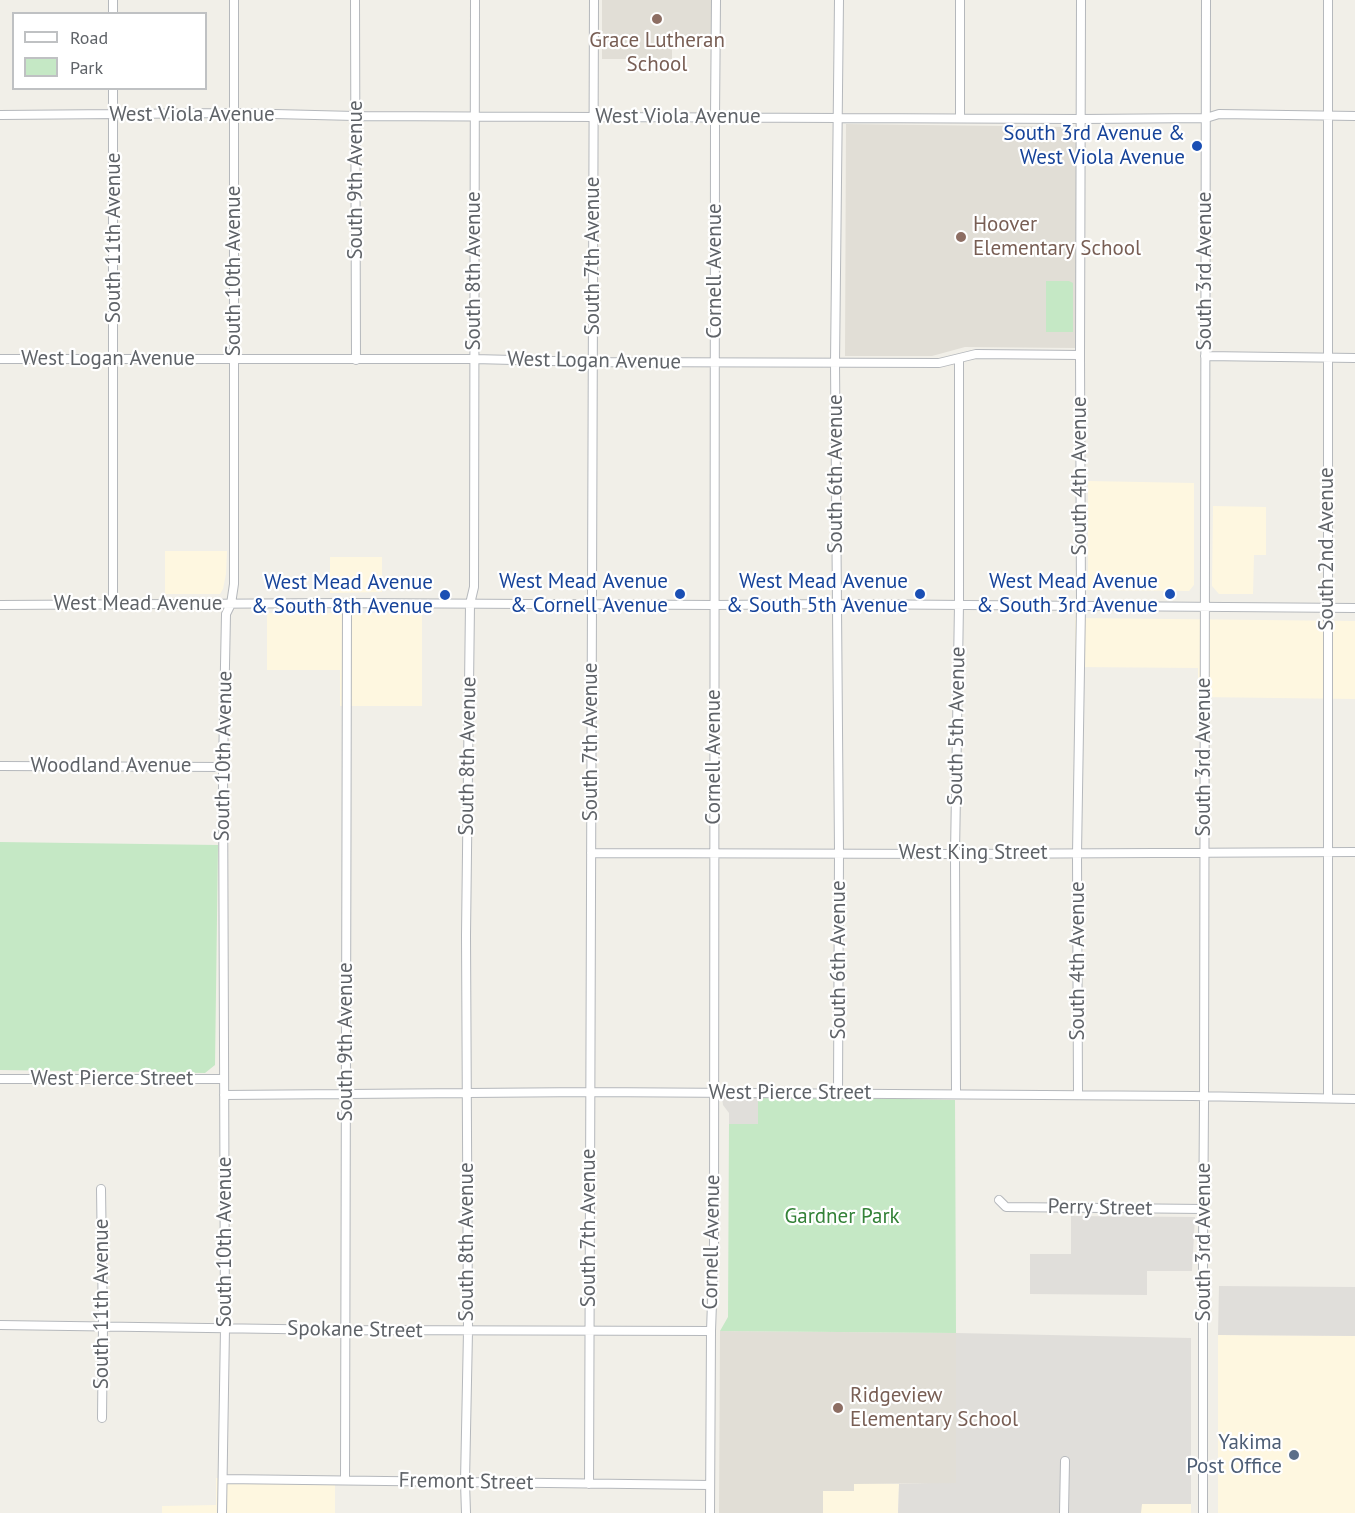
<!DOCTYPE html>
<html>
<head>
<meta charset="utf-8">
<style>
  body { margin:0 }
  #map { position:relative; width:1355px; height:1513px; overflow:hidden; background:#f1efe8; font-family:"PT Sans",sans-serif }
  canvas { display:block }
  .legend { position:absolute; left:12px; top:12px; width:195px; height:78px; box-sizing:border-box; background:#fff; border:2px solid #bfc1c3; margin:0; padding:8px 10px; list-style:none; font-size:18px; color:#5f6368 }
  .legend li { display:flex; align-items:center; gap:12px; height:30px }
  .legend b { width:30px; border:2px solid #bfc1c3 }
</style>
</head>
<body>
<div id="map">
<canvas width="1355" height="1513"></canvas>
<ul class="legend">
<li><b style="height:8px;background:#fff"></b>Road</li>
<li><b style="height:16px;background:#c5e8c5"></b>Park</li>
</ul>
</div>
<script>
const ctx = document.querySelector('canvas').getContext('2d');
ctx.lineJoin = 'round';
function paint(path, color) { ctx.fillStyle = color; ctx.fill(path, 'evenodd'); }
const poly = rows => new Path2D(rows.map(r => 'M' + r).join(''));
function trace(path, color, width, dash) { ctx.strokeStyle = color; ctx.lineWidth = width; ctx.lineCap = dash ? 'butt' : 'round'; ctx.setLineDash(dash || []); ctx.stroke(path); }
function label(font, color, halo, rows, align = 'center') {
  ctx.font = font + ' "PT Sans",sans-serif'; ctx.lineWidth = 4.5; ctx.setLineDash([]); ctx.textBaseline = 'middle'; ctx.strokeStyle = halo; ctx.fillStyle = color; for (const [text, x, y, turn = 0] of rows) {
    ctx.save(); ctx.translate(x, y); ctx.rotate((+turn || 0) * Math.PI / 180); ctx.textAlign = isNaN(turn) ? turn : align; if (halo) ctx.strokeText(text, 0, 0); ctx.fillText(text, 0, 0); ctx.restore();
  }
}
paint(poly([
  [1088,481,1194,483,1194,585,1189,591,1088,590],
  [1213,506,1266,507,1266,555,1254,555,1253,594,1219,594,1212,586],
  [165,551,227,551,226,574,223,589,220,594,165,594],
  [330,557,382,557,382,592,330,593],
  [267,613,422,613,422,706,340,706,340,670,267,670],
  [1075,618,1355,621,1355,699,1198,697,1198,668,1075,667],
  [1218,1335,1355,1336,1355,1513,1218,1513],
  [335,1477,335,1513,162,1513,162,1506,216,1505,216,1478],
  [854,1483,899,1484,898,1513,823,1513,823,1491,853,1491],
  [1141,1504,1191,1504,1191,1513,1141,1513]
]), '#fef7e0');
paint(poly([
  [758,1096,758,1124,729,1124,729,1113,723,1105,722,1097],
  [1071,1216,1195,1217,1192,1271,1147,1271,1147,1295,1030,1294,1030,1254,1071,1254],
  [1219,1286,1355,1287,1355,1336,1218,1335],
  [956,1333,1191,1338,1191,1504,1142,1504,1141,1513,898,1513,899,1484,956,1482]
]), '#e0deda');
paint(poly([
  [602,0,711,0,711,39,672,39,672,59,602,59],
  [846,124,1076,127,1076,348,965,347,932,356,845,356],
  [720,1331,956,1333,956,1483,854,1484,854,1491,823,1491,823,1513,719,1513]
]), '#e1ded6');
paint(poly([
  [1046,281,1069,281,1073,283,1073,332,1046,332],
  [0,842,218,845,215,1065,205,1073,0,1070],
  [758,1096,955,1100,956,1333,720,1331,728,1317,729,1124,758,1124]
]), '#c5e8c5');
const minor = poly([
  [113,0,113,14],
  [355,0,356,360],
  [0,115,234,113,355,116,1081,119,1206,118,1219,114,1355,116],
  [960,118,960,0],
  [1205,356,1355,358],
  [0,359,474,359,593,362,939,363,976,354,1080,355],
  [113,604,113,88],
  [0,605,347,603,714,605,837,604,1355,608],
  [0,766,223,767],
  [591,853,955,854,1355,852],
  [0,1079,224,1079],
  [838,1093,839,852,835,363,839,0],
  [956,1094,955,854,959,604,959,359],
  [224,1095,590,1092,1193,1096,1355,1099],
  [1078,1095,1077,854,1081,606,1080,355,1081,0],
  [1328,1098,1328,0],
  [101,1189,103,1326,102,1418],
  [999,1200,1006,1207,1204,1209],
  [0,1325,346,1330,711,1331],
  [223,1479,710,1485],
  [345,1480,347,603],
  [589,1484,594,0],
  [222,1513,225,1328,223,767,226,614,231,604,234,584,234,0],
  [466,1513,465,1482,468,1331,466,935,470,604,474,587,475,0],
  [710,1513,711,1331,714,1246,715,117,716,0],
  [1064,1513,1065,1461],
  [1203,1513,1203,1247,1204,1103,1206,0]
]);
trace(minor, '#b5b8bc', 10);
trace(minor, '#fff', 8);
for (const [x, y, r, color] of [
  [657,19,6,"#8d6e63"],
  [1197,146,6,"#1a4fb4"],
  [961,237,6,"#8d6e63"],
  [680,594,6,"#1a4fb4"],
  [920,594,6,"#1a4fb4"],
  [1170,594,6,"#1a4fb4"],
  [445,595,6,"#1a4fb4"],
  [838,1408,6,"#8d6e63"],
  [1294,1455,6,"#5c6f8a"]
]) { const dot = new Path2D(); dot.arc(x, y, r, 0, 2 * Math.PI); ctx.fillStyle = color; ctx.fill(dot); trace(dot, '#fff', 2); }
label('21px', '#785e54', '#fff', [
  ["Grace Lutheran",657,41,"center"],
  ["School",657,65,"center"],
  ["Hoover",973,225],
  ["Elementary School",973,249],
  ["Ridgeview",850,1396],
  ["Elementary School",850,1420]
], 'left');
label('21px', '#5f6368', '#fff', [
  ["West Viola Avenue",192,115],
  ["West Viola Avenue",678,117],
  ["South 9th Avenue",356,180,-90],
  ["South 11th Avenue",114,238,-90],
  ["South 7th Avenue",593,256,-90],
  ["South 10th Avenue",234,271,-90],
  ["South 8th Avenue",474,271,-90],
  ["Cornell Avenue",715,271,-90],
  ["South 3rd Avenue",1205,271,-90],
  ["West Logan Avenue",108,359],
  ["West Logan Avenue",594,361,1],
  ["South 6th Avenue",836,474,-90],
  ["South 4th Avenue",1080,476,-90],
  ["South 2nd Avenue",1327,549,-90],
  ["West Mead Avenue",138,604],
  ["South 5th Avenue",957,726,-89],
  ["South 7th Avenue",591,742,-90],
  ["South 10th Avenue",224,756,-89],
  ["South 8th Avenue",468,756,-89],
  ["Cornell Avenue",714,757,-90],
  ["South 3rd Avenue",1204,757,-90],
  ["Woodland Avenue",111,766],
  ["West King Street",973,853],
  ["South 6th Avenue",839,960,-90],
  ["South 4th Avenue",1078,961,-90],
  ["South 9th Avenue",346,1042,-90],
  ["West Pierce Street",112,1079],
  ["West Pierce Street",790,1093],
  ["Perry Street",1100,1208,1],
  ["South 7th Avenue",589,1228,-90],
  ["South 10th Avenue",225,1242,-90],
  ["South 8th Avenue",467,1242,-90],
  ["Cornell Avenue",712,1242,-89],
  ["South 3rd Avenue",1204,1242,-90],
  ["South 11th Avenue",102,1304,-90],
  ["Spokane Street",355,1330,1],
  ["Fremont Street",466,1482,1]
]);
label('21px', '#164399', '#fff', [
  ["South 3rd Avenue &",1185,134],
  ["West Viola Avenue",1185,158],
  ["West Mead Avenue",668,582],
  ["& Cornell Avenue",668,606],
  ["West Mead Avenue",908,582],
  ["& South 5th Avenue",908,606],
  ["West Mead Avenue",1158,582],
  ["& South 3rd Avenue",1158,606],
  ["West Mead Avenue",433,583],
  ["& South 8th Avenue",433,607]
], 'right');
label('21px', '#348238', '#fff', [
  ["Gardner Park",842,1217]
]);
label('21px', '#4e5e75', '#fff', [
  ["Yakima",1282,1443],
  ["Post Office",1282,1467]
], 'right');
</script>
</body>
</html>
